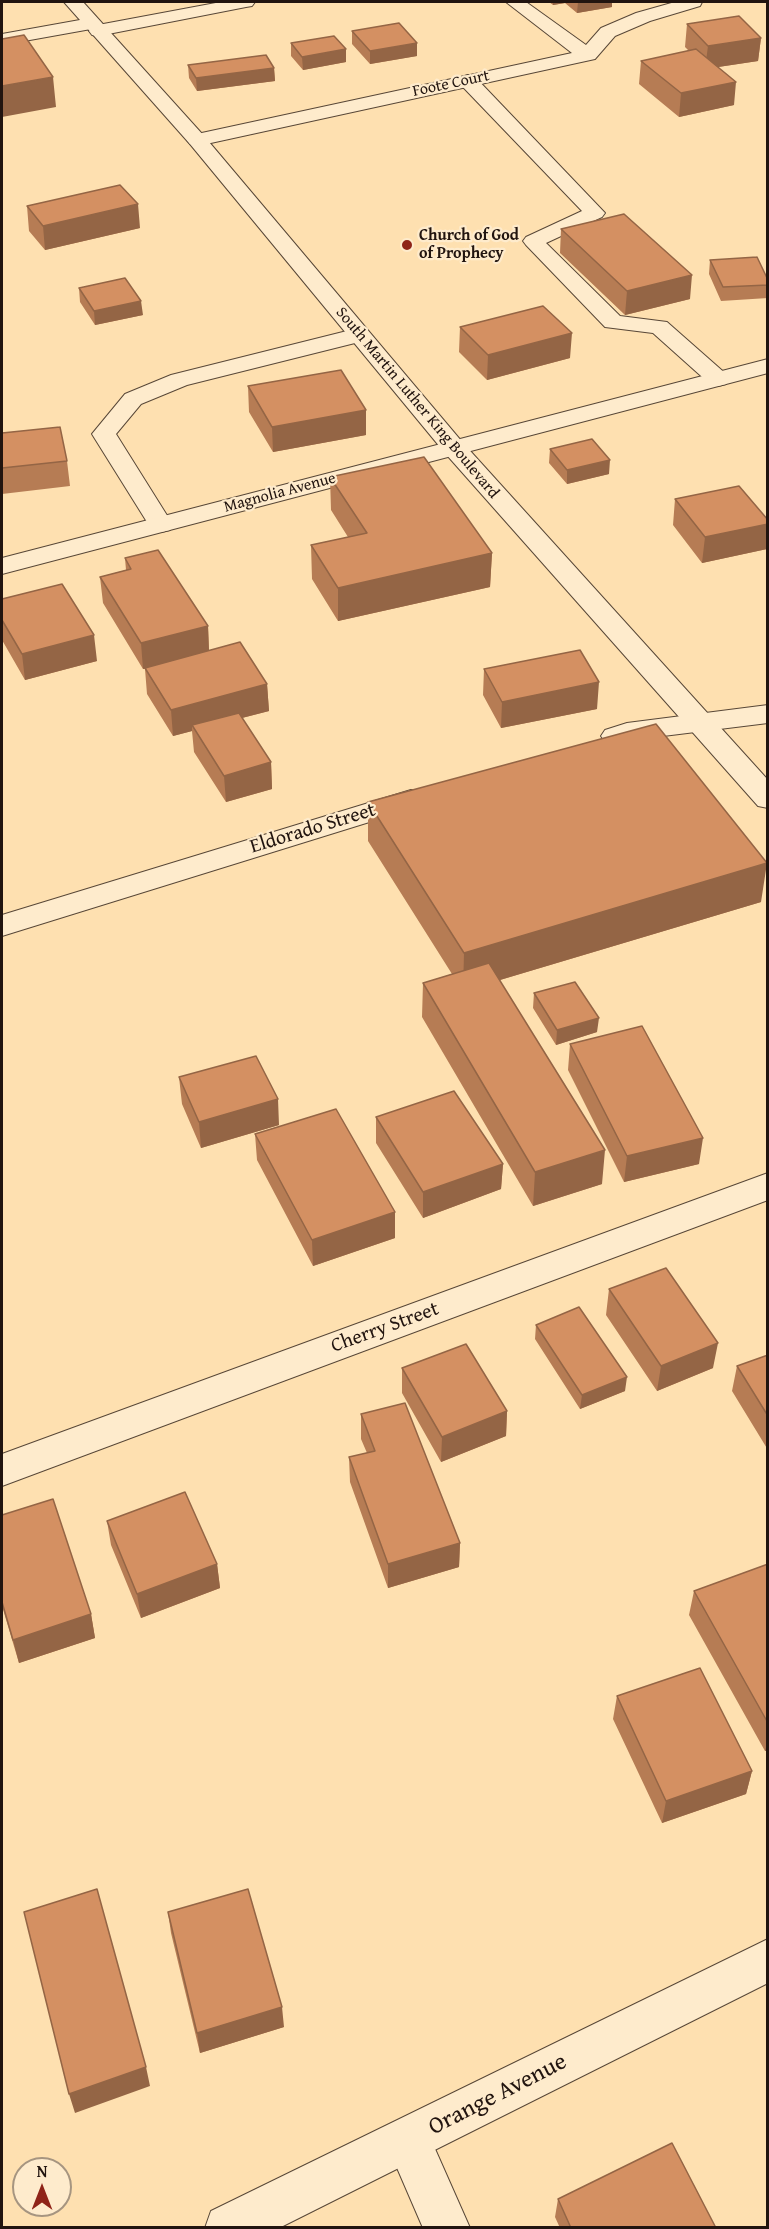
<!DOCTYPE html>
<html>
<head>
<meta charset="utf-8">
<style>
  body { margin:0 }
  #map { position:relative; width:769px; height:2229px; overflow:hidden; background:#fee0b0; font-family:"Gentium Book Plus",serif }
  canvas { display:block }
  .frame { position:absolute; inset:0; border:3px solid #21140f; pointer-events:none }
  .north { position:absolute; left:12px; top:2157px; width:60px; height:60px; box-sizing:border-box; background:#feebcc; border:2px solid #a69580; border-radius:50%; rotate:0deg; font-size:16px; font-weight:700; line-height:24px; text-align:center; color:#21140f }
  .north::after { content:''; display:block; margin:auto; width:21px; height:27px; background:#8f2418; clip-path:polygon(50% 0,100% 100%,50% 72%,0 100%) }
</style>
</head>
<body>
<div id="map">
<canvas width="769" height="2229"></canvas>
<div class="frame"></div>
<div class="north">N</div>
</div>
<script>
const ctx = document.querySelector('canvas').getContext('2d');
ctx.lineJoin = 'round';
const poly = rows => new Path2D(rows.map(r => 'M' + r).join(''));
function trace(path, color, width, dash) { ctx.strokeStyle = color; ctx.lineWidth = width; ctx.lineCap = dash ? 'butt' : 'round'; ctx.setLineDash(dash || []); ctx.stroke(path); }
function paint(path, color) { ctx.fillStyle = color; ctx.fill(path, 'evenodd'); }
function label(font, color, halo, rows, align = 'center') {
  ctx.font = font + ' "Gentium Book Plus",serif'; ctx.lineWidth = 4.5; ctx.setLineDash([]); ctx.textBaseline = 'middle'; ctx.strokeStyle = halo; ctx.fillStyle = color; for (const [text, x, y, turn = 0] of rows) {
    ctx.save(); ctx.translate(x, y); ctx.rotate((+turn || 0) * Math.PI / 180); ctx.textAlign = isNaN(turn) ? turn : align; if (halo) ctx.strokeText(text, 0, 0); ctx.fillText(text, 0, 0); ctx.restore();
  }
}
const service = poly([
  [221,2,255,2,252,6,246,7,98,36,92,35,89,31,91,29,2,45,2,34,91,18,97,19,100,23,98,25,221,2],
  [468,75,475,77,605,213,602,217,546,243,620,316,667,322,726,374,729,379,726,384,718,386,710,384,653,333,605,327,526,245,523,241,526,237,582,211,461,85,459,81,461,77,468,75],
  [359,328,367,330,370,335,367,340,187,385,141,404,116,434,173,525,170,530,161,532,152,530,92,434,125,394,171,375,359,328]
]);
const minor = poly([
  [506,2,526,2,586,45,601,28,636,13,675,2,702,2,700,6,650,21,615,36,595,59,197,146,190,144,187,140,190,136,197,134,572,53,506,2],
  [768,359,768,373,2,574,2,558,768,359],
  [768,705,768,723,631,740,615,745,605,742,601,736,605,730,627,723,768,705],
  [411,790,421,792,425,799,421,806,2,936,2,915,411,790],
  [768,1173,768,1200,2,1486,2,1454,768,1173],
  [408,2117,424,2124,470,2228,423,2228,385,2140,392,2124,408,2117]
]);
const tertiary = poly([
  [64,2,83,2,204,136,463,443,768,780,768,808,758,806,445,453,190,144,64,2],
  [768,1939,768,1983,279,2228,205,2228,211,2211,768,1939]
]);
trace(service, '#584737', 2);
trace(minor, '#584737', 2);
trace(tertiary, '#584737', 2);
paint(service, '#feebcc');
paint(minor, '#feebcc');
paint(tertiary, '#feebcc');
paint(poly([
  [549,2,612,2,612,7,577,13,565,3,553,5],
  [687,24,761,38,758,61,718,67,734,105,679,117,639,84,641,61,689,51,685,47],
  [352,31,417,56,370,64,352,44],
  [291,43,346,62,303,70,291,56],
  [188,65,274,68,275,81,197,91,189,78],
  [27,206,140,228,45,250,29,231],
  [561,229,690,299,625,315,560,253],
  [710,260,768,280,768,298,721,301,709,274],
  [79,288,143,315,95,325,80,302],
  [460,327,570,358,487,380,459,352],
  [248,386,366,410,366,435,273,452,249,412],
  [2,433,67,461,70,486,2,494],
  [550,449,609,474,567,484,549,463],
  [330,477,492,553,490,587,338,621,312,579,311,545,348,537,331,510],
  [675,499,768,520,767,549,702,563,673,525],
  [125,558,208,626,209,650,267,684,269,711,242,718,271,762,272,789,226,802,194,752,192,731,173,736,147,694,145,669,143,669,103,603,100,577,126,570],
  [2,599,97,661,25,680,2,640],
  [484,669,597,709,501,728,483,695],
  [368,802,761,902,500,980,602,1184,533,1206,422,1017,423,983,452,974,368,841],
  [534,993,597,1032,556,1045,533,1008],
  [570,1044,699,1164,624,1182,568,1070],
  [179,1077,279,1125,201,1148,182,1104],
  [376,1117,503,1164,501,1189,423,1218,376,1143],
  [255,1134,395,1212,395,1238,313,1266,257,1160],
  [609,1289,713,1368,657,1391,606,1315],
  [536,1325,625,1391,580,1409,535,1339],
  [768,1355,768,1450,732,1391,737,1366],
  [402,1368,507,1411,506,1436,441,1462,402,1393],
  [361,1414,460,1543,459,1567,388,1588,350,1482,349,1457,367,1453,361,1439],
  [2,1515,91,1614,95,1638,19,1663,2,1606],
  [107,1521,217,1564,220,1588,141,1618,111,1545],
  [768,1564,768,1750,765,1751,689,1615,694,1591],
  [617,1696,752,1771,746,1794,662,1823,613,1719],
  [168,1912,284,2027,200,2053,171,1933],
  [558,2199,716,2228,560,2228,555,2217]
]), '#b67c54');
paint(poly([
  [553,2,565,2,565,3,553,5],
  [578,2,612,2,612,7,577,13],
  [761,38,758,61,705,69,708,46],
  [417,43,417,56,370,64,370,51],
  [346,49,346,62,303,70,302,57],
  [274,68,275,81,197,91,196,78],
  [53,77,56,107,2,117,2,86],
  [736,82,734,105,679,117,681,93],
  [138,204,140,228,45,250,43,226],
  [692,275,690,299,625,315,627,291],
  [141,301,143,315,95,325,94,311],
  [572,333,570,358,487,380,488,355],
  [366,410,366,435,273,452,272,427],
  [610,460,609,474,567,484,567,470],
  [768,524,767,549,702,563,705,537],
  [492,553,490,587,338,621,338,588],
  [208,626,209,652,143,669,141,643],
  [94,635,97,661,25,680,22,654],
  [599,682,597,709,501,728,502,702],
  [267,684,269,711,195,730,192,725,192,731,173,736,171,710],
  [271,762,272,789,226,802,224,776],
  [767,863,761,902,463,991,464,953],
  [599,1018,597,1032,556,1045,557,1030],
  [278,1099,279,1125,201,1148,199,1122],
  [703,1138,699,1164,624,1182,627,1156],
  [605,1150,602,1184,533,1206,535,1172],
  [503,1164,501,1189,423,1218,423,1192],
  [395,1212,395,1238,313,1266,312,1240],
  [718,1343,713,1368,657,1391,661,1366],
  [627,1377,625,1391,580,1409,582,1395],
  [507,1411,506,1436,441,1462,442,1437],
  [460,1543,459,1567,388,1588,388,1564],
  [217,1564,220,1588,141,1618,137,1594],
  [91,1614,95,1638,19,1663,13,1640],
  [768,1740,768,1750,765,1751],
  [752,1771,746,1794,662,1823,666,1801],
  [282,2007,284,2027,200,2053,197,2033],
  [146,2067,150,2086,75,2113,69,2094]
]), '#946545');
const building = poly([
  [739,16,761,38,708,46,687,24,739,16],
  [399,23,417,43,370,51,352,31,399,23],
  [24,35,53,77,2,86,2,39,24,35],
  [334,36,346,49,302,57,291,43,334,36],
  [696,49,736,82,681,93,641,61,696,49],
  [266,55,274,68,196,78,188,65,266,55],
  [120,185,138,204,43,226,27,206,120,185],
  [624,214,692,275,627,291,561,229,624,214],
  [757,257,768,280,768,285,723,287,710,260,757,257],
  [125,278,141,301,94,311,79,288,125,278],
  [543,306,572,333,488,355,460,327,543,306],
  [341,370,366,410,272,427,248,386,341,370],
  [60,427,67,461,2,468,2,433,60,427],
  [592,439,610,460,567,470,550,449,592,439],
  [424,457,492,553,338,588,311,545,367,533,330,477,424,457],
  [739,486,768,520,768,524,705,537,675,499,739,486],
  [158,550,208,626,141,643,100,577,131,569,125,558,158,550],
  [62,584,94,635,22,654,2,620,2,599,62,584],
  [240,642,267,684,171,710,145,668,240,642],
  [580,650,599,682,502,702,484,669,580,650],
  [239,713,271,762,224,776,192,725,239,713],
  [656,724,767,863,464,953,368,802,656,724],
  [489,963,605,1150,535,1172,423,983,489,963],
  [575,982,599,1018,557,1030,534,993,575,982],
  [642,1026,703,1138,627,1156,570,1044,642,1026],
  [256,1056,278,1099,199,1122,179,1077,256,1056],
  [454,1091,503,1164,423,1192,376,1117,454,1091],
  [336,1109,395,1212,312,1240,255,1134,336,1109],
  [666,1268,718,1343,661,1366,609,1289,666,1268],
  [579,1307,627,1377,582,1395,536,1325,579,1307],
  [466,1344,507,1411,442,1437,402,1368,466,1344],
  [768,1355,768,1416,737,1366,768,1355],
  [405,1403,460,1543,388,1564,349,1457,375,1451,361,1414,405,1403],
  [185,1492,217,1564,137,1594,107,1521,185,1492],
  [53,1499,91,1614,13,1640,2,1602,2,1515,53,1499],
  [768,1564,768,1723,694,1591,768,1564],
  [700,1668,752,1771,666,1801,617,1696,700,1668],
  [97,1889,146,2067,69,2094,24,1912,97,1889],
  [248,1889,282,2007,197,2033,168,1912,248,1889],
  [672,2143,716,2228,571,2228,558,2199,672,2143]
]);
paint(building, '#d49062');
trace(building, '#946545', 1.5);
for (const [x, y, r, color] of [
  [407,245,6,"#8f2418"]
]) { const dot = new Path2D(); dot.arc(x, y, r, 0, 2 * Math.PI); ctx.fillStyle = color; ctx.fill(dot); trace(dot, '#feebcc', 2); }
label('16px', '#21140f', '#feebcc', [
  ["Foote Court",451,84,-12],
  ["South Martin Luther King Boulevard",417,403,50],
  ["Magnolia Avenue",280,493,-15]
]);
label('bold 16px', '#21140f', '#feebcc', [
  ["Church of God",419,236],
  ["of Prophecy",419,254]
], 'left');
label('20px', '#21140f', '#feebcc', [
  ["Eldorado Street",313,829,-17],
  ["Cherry Street",385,1328,-20]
]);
label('24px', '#21140f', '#feebcc', [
  ["Orange Avenue",498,2095,-27]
]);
</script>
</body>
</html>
